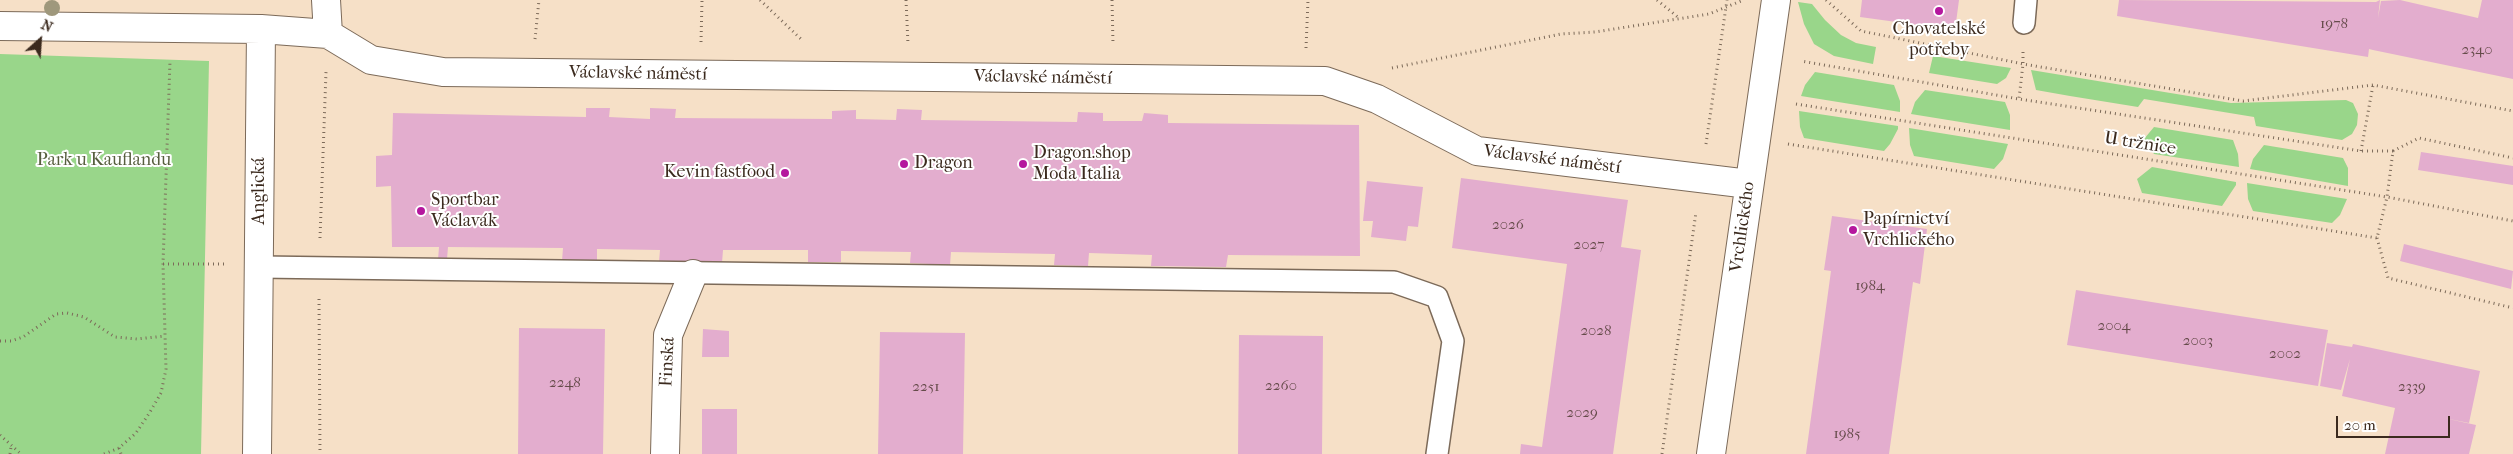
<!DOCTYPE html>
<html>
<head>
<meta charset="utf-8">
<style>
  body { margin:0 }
  #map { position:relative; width:2513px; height:454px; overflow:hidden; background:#f6e0c7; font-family:"IM FELL French Canon",serif }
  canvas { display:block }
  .north { position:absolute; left:15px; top:15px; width:50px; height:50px; -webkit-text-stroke:4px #fff; paint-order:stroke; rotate:26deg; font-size:14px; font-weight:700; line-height:20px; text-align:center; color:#3b2a1e }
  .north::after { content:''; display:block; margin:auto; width:18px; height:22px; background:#3b2a1e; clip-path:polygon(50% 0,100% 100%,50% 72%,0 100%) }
  .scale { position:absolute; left:2336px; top:416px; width:114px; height:22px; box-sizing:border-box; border:2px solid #3b2a1e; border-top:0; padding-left:6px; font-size:15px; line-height:18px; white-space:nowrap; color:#3b2a1e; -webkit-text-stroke:4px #fff; paint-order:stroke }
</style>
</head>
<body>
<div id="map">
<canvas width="2513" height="454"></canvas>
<div class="north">N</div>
<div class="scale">20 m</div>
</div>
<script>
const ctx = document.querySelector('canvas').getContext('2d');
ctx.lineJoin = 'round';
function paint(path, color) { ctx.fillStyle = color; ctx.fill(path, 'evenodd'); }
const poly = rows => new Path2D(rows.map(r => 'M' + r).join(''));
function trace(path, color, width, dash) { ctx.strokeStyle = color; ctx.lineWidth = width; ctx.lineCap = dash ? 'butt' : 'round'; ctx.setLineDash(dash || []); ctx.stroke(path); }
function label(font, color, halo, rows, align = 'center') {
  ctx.font = font + ' "IM FELL French Canon",serif'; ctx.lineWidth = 4; ctx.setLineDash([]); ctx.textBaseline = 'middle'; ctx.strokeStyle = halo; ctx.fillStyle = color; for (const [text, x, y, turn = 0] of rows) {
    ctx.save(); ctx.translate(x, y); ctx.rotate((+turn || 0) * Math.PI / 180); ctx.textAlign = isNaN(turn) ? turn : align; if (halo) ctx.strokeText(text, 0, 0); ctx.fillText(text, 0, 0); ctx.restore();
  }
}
paint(poly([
  [1798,2,1812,4,1825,20,1841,35,1856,43,1876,47,1873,64,1834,56,1814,44,1804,24],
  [0,54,209,61,201,454,0,454],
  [1933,56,1991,65,2011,68,2006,78,1997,84,1929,73],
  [2031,70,2231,103,2346,100,2353,103,2358,114,2357,125,2352,134,2342,140,2256,126,2254,117,2144,99,2138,107,2070,96,2036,90],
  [1815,72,1894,85,1900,101,1900,112,1801,96,1805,85],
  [1925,90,2005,102,2010,115,2010,130,1911,114,1915,102],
  [1799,111,1898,126,1898,129,1890,144,1884,151,1804,138,1800,127],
  [2154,127,2233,140,2238,154,2239,167,2154,154,2144,139],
  [1909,128,2008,144,2003,159,1994,169,1914,156,1910,145],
  [2264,145,2343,158,2348,168,2348,186,2250,169,2253,159],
  [2152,167,2236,182,2236,185,2222,206,2142,193,2137,179],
  [2247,183,2347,199,2340,215,2332,223,2253,211,2248,199]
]), '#99d68a');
paint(poly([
  [1862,0,1959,0,1955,30,1860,17],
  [2119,0,2376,2,2380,0,2378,18,2381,1,2400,0,2478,18,2482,0,2513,0,2513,79,2373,50,2369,49,2368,57,2117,16],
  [586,108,610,108,609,117,650,119,650,108,676,109,675,118,832,119,832,111,856,110,856,119,896,120,897,109,922,110,921,120,1077,122,1078,112,1103,113,1103,121,1142,121,1144,113,1168,115,1168,123,1359,125,1360,256,1228,255,1226,267,1151,266,1152,255,1089,253,1088,266,1054,265,1055,254,951,252,950,265,910,263,911,252,841,251,841,262,808,262,808,250,723,250,722,263,659,262,660,250,597,249,597,261,562,261,563,248,448,247,447,259,438,260,439,247,392,247,391,186,376,187,376,156,392,155,393,113,586,117],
  [2421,152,2513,166,2513,185,2418,170],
  [1461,178,1628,200,1621,247,1641,250,1613,454,1520,454,1521,444,1542,447,1567,264,1452,248],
  [1367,181,1423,187,1418,227,1408,226,1406,241,1371,237,1373,221,1363,221],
  [1832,216,1927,229,1920,284,1913,282,1889,454,1806,454,1831,271,1824,270],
  [2404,244,2513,271,2511,289,2400,261],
  [2076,290,2328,330,2318,386,2067,345],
  [519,328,605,329,603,454,518,454],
  [703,329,729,331,729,357,702,357],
  [880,332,965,333,963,454,878,454],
  [1239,335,1323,336,1322,454,1238,454],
  [2327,343,2352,347,2353,344,2480,371,2469,423,2444,418,2476,425,2469,454,2385,454,2395,408,2342,396,2350,359,2341,390,2320,386],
  [702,409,737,409,737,454,702,454]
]), '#e3adce');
const lane = poly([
  [2024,23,2026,0],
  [260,267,1394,282,1437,297,1453,341,1437,454]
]);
const street = poly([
  [0,26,261,29,328,34,326,0],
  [328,34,371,60,443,72,1325,81,1377,99,1477,151,1749,184],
  [257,454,261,29],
  [665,454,668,335,693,274],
  [1711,454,1776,0]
]);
trace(lane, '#7c6a59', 24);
trace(street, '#7c6a59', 30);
trace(poly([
  [760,0,803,41],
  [906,0,908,44],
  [1112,0,1113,44],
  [1657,0,1679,18],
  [1826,0,1861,31,2023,64,2019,99],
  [535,39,539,0],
  [701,42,702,0],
  [1306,48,1308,0],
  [2023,52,2023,64,2243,101,2373,85,2513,111],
  [1392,68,1561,34,1595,32,1709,14,1741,1],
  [1796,104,2387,197,2513,221],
  [1706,144,1727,0],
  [1788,144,2377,238,2387,197,2393,151,2361,151,2019,99,1801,61],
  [2361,151,2373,85],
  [2393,151,2419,138,2513,158],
  [320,238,326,72],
  [2377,238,2388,278,2513,308],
  [163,264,227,264],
  [319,299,320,454],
  [0,341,11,341,23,337,56,314,67,313,84,317,115,337,137,339,165,336],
  [0,435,21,454],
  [119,448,121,454],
  [10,454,11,447],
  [104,454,119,448,136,433,150,412,161,393,166,369,163,264,170,61],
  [1662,454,1696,212]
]), '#7c6a59', 3, [1, 4]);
trace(lane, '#fff', 21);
trace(street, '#fff', 28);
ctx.fillStyle = '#9f987c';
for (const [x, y] of [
  [52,8]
]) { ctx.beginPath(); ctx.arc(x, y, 8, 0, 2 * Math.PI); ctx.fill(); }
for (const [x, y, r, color] of [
  [1939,11,5,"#b5179e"],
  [904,164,5,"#b5179e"],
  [1023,164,5,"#b5179e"],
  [785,173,5,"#b5179e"],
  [421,211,5,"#b5179e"],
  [1853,230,5,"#b5179e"]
]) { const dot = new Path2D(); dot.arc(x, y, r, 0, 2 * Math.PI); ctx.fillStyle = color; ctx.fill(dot); trace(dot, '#fff', 2); }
label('15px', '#654b4a', null, [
  ["1978",2334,24],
  ["2340",2477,50],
  ["2026",1508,225],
  ["2027",1589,245],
  ["1984",1870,286],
  ["2004",2114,326],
  ["2028",1596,331],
  ["2003",2198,341],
  ["2002",2285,354],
  ["2248",565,383],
  ["2260",1281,386],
  ["2251",926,387],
  ["2339",2412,387],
  ["2029",1582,413],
  ["1985",1847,434]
]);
label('18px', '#3b2a1e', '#fff', [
  ["Chovatelské",1939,30,"center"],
  ["potřeby",1939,51,"center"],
  ["Dragon.shop",1033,154],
  ["Moda Italia",1033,175],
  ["Dragon",914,164],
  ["Kevin fastfood",775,173,"right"],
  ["Sportbar",431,201],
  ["Václavák",431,222],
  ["Papírnictví",1863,220],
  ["Vrchlického",1863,241]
], 'left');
label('18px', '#3b2a1e', '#fff', [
  ["Václavské náměstí",638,74,1],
  ["Václavské náměstí",1043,78,1],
  ["U tržnice",2140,144,9],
  ["Václavské náměstí",1552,160,7],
  ["Anglická",260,191,-90],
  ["Vrchlického",1743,227,-82],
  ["Finská",668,362,-87]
]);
label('18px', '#575e3e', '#fff', [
  ["Park u Kauflandu",104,161]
]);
</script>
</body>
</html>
